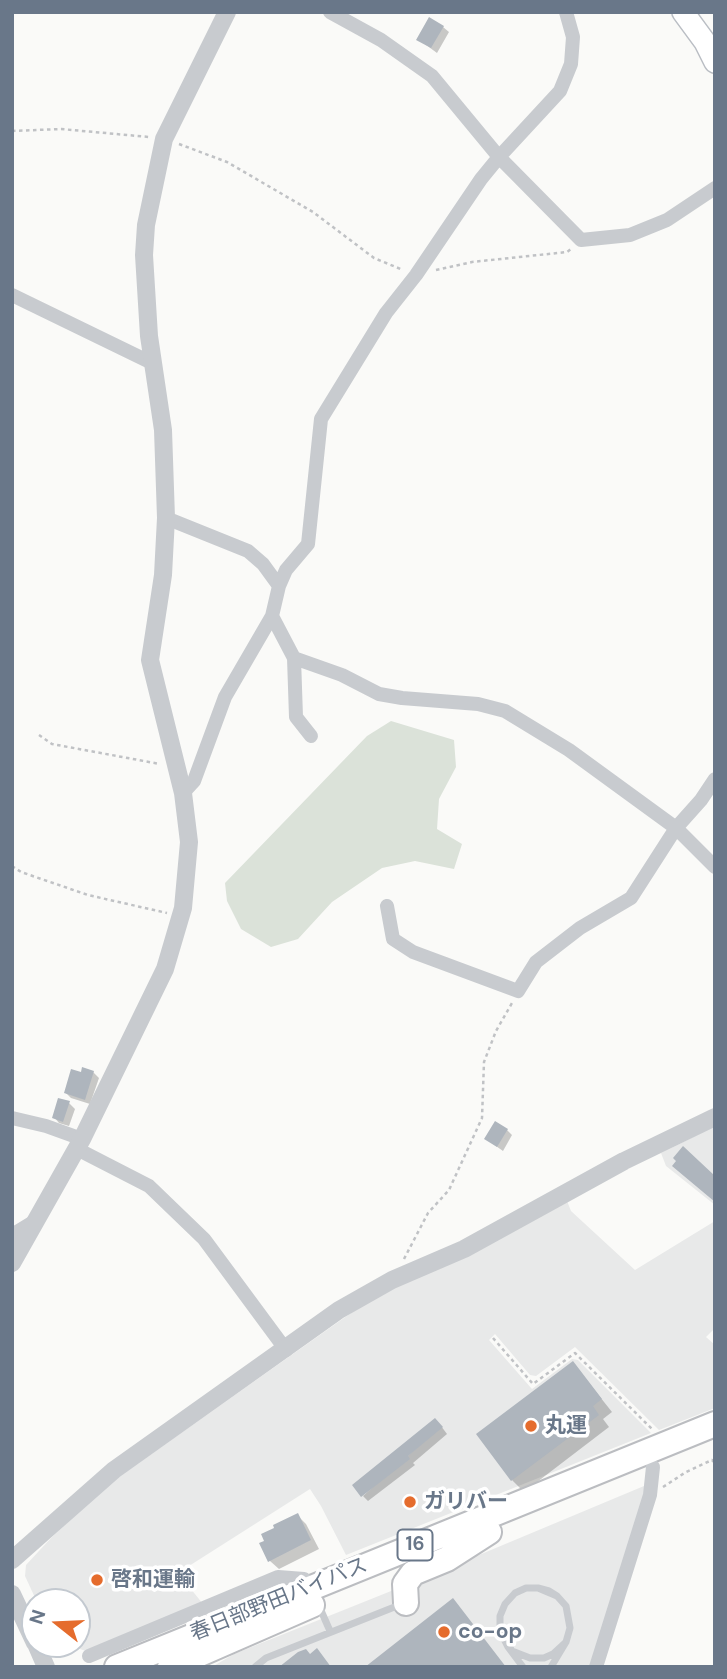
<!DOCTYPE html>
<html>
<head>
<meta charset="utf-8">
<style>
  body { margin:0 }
  #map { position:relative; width:727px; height:1679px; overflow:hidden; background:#fafaf8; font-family:"DM Sans",sans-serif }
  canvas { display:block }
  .frame { position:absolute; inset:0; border:14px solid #697789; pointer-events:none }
  .north { position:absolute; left:21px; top:1588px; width:70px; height:70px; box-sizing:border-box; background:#fff; border:2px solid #c3c9d0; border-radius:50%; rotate:288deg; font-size:19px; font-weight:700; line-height:28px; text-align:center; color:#697789 }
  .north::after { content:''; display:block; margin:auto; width:24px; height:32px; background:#e56c2d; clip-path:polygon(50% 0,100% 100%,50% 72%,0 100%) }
</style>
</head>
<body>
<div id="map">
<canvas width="727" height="1679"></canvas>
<div class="frame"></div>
<div class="north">N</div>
</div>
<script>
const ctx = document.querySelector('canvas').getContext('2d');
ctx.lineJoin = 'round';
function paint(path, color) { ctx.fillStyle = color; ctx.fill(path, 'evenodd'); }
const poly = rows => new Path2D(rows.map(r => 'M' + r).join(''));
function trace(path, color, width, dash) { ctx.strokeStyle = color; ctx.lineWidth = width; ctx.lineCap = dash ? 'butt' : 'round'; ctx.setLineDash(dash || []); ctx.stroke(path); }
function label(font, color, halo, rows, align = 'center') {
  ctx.font = font + ' "DM Sans","Noto Sans JP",sans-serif'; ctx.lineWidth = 7; ctx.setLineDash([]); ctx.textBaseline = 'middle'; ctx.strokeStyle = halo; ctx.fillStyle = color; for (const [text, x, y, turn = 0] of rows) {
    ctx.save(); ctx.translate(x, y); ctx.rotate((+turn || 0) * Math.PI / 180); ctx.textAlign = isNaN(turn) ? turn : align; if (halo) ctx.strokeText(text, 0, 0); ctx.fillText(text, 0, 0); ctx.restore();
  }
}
paint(poly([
  [715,1126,715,1205,666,1166,661,1153],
  [567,1201,571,1211,635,1270,715,1221,715,1328,706,1337,715,1345,715,1408,659,1430,575,1347,536,1376,530,1375,495,1334,489,1340,532,1389,572,1359,578,1360,651,1433,346,1555,321,1506,310,1489,178,1573,203,1604,89,1652,65,1644,77,1644,77,1602,37,1602,25,1576,26,1565,51,1538,106,1486,351,1313,390,1289],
  [644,1486,646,1489,594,1667,212,1667,234,1654,436,1573]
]), '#e8e9e9');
paint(poly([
  [391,721,454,740,456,767,439,799,437,829,462,844,454,869,415,861,382,868,332,902,298,939,271,947,241,929,227,901,225,883,367,736]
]), '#dbe2d9');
paint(poly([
  [443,27,449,32,437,53,418,39],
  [93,1072,99,1078,90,1104,71,1098,66,1093,82,1075],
  [69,1103,75,1109,69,1126,59,1123,54,1117],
  [507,1130,512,1135,503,1151,486,1139],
  [573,1363,612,1412,603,1419,609,1427,524,1492,512,1480],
  [441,1426,447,1434,413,1463,415,1465,368,1501,363,1496],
  [297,1515,306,1524,319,1549,279,1569,270,1561,266,1542]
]), '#0003');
paint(poly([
  [429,17,444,26,431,48,416,40],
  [82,1067,94,1071,85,1100,64,1093,71,1069,81,1072],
  [58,1098,70,1101,63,1122,52,1118],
  [495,1121,508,1129,497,1147,484,1139],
  [683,1146,715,1176,715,1202,672,1166,676,1161,673,1158],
  [573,1361,602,1399,593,1406,599,1415,511,1481,476,1434],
  [435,1418,443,1427,408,1456,410,1459,361,1497,352,1485],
  [298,1513,311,1540,268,1562,259,1543,264,1541,261,1534,274,1528,273,1525],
  [453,1598,506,1667,365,1667],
  [317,1648,331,1667,279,1667,298,1652,306,1649,310,1654]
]), '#aeb5bd');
const secondary = poly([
  [683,12,705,42,715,62]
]);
const trunk = poly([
  [406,1603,405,1584,413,1573,447,1559,489,1532],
  [117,1667,715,1424],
  [170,1667,312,1605]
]);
trace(secondary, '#babec4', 24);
trace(trunk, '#bbbdc1', 28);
trace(poly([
  [12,131,61,129,149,137],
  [179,144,227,162,313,212,374,258,403,270],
  [436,270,472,262,567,252,571,249],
  [39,735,52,744,160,764],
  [12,866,21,872,88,895,167,913],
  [404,1259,428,1213,449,1190,482,1118,484,1062,496,1031,512,1003],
  [493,1338,533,1384,575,1353,652,1429],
  [663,1487,686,1472,712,1460,715,1463]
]), '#c0c2c5', 2.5, [3.5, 3.5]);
trace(poly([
  [319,1606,330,1631],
  [255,1667,266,1658,402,1604],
  [523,1667,508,1647,500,1631,500,1616,505,1604,515,1593,526,1588,538,1588,557,1596,566,1606,570,1628,566,1642,553,1654,544,1658,530,1658,512,1651,500,1631,500,1616,505,1604,515,1593,526,1588,538,1588,549,1591,557,1596,566,1606,570,1628,566,1642,551,1667]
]), '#c8cbcf', 7);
trace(poly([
  [330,12,381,40,432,76,499,157,581,240,630,235,667,220,715,188],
  [12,295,154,364],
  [166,518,248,551,263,564,279,586,272,616,294,658,296,717,311,736],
  [279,586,286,570,308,544,321,419,386,313,416,275,481,179,499,157,560,91,571,64,573,37,566,12],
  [294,658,342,675,379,694,402,698,478,704,505,711,569,750,676,828,715,867],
  [183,793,194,781,225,697,272,616],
  [387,906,393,939,413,952,518,991,536,962,580,928,631,898,676,828,701,800,715,779],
  [12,1118,46,1126,82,1139],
  [77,1149,149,1186,204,1239,286,1350],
  [12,1235,35,1221],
  [89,1656,278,1577,304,1579,308,1588],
  [596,1667,650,1495,653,1467]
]), '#c8cbcf', 14);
trace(poly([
  [12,1263,82,1139,165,969,183,908,189,842,183,793,150,660,163,575,166,518,163,430,149,336,144,255,146,225,164,139,227,12],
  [12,1560,114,1470,339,1310,392,1280,464,1249,624,1161,715,1117],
  [12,1594,35,1643],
  [36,1644,46,1667]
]), '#c8cbcf', 18);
trace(secondary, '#fff', 21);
trace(trunk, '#fff', 24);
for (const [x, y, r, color] of [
  [531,1426,7,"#e56c2d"],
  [410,1502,7,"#e56c2d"],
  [97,1580,7,"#e56c2d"],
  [444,1632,7,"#e56c2d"]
]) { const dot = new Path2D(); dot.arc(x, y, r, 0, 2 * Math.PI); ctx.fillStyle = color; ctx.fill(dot); trace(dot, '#fff', 2.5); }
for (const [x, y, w] of [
  [415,1545,35]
]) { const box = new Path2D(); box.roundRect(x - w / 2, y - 15.5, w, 31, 5); ctx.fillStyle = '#fff'; ctx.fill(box); trace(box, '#697789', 2); }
label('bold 19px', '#697789', null, [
  ["16",415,1545]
]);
label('bold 21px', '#697789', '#fff', [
  ["丸運",545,1426],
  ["ガリバー",424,1502],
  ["啓和運輸",111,1580],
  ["co-op",458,1632]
], 'left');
label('21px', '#697789', '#fff', [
  ["春日部野田バイパス",279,1600,-22]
]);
</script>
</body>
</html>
